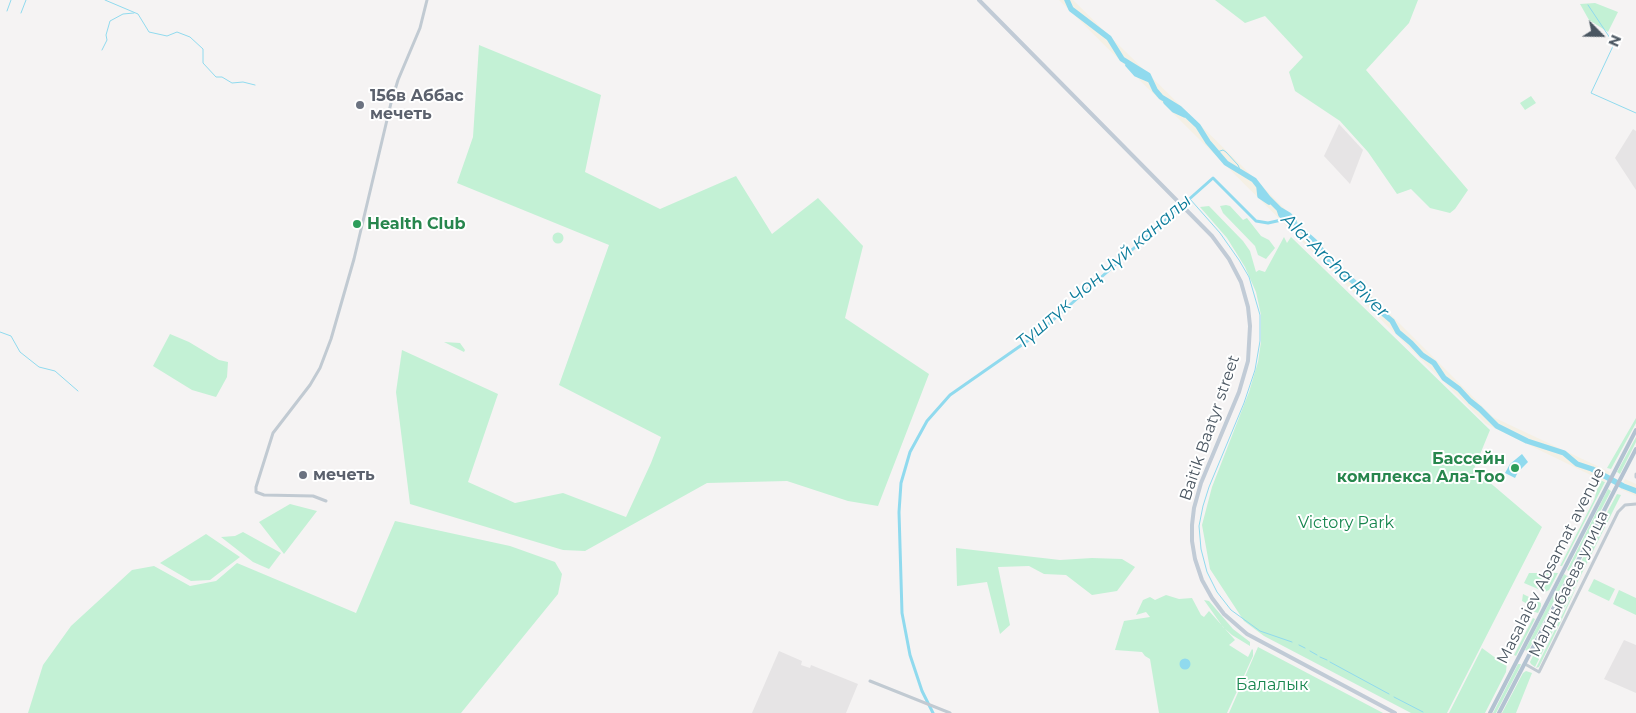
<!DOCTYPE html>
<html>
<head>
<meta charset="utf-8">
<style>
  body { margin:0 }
  #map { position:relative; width:1636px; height:713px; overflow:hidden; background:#f5f3f3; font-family:Montserrat,sans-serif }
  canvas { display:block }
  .north { position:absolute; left:1576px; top:10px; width:50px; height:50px; -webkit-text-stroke:4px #fff; paint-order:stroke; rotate:113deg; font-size:14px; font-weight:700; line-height:20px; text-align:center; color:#4a5661 }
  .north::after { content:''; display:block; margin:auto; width:18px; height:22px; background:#4a5661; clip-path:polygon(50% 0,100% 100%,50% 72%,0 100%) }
</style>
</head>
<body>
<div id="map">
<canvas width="1636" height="713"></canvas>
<div class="north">N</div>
</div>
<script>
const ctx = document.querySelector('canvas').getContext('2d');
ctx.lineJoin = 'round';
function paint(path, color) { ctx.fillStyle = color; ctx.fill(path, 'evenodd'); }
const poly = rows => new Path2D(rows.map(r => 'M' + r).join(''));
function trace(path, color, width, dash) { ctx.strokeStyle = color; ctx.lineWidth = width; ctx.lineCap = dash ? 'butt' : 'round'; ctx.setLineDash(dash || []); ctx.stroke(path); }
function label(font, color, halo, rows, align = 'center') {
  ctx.font = font + ' Montserrat,sans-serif'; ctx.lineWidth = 4; ctx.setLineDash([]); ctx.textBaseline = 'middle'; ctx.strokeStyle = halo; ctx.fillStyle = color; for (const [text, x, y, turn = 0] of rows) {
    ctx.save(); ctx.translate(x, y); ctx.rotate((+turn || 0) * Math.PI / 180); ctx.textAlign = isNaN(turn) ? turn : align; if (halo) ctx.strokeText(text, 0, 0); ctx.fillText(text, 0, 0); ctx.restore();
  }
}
paint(poly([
  [1339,124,1363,150,1350,184,1324,156],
  [1633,129,1636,131,1636,190,1615,158],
  [1624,640,1636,645,1636,693,1604,679],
  [779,651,802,661,801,665,810,668,811,665,858,684,846,713,752,713]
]), '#e6e4e5');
paint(poly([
  [1215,0,1418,0,1409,23,1366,70,1468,190,1455,209,1450,213,1430,208,1411,189,1397,194,1368,152,1340,121,1295,91,1289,72,1303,57,1265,16,1245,23],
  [1595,3,1618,12,1608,32,1589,20,1580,4],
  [479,45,601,95,585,172,660,209,736,176,772,234,818,198,863,246,845,318,929,374,878,506,848,501,787,481,707,483,585,551,563,550,410,504,396,392,402,350,498,394,468,482,515,503,563,493,626,517,651,463,661,437,559,385,609,245,457,183,473,137],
  [1531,96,1536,103,1525,110,1520,103],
  [1226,205,1230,206,1243,220,1247,218,1261,236,1269,240,1275,248,1266,259,1258,255,1255,246,1223,213,1220,206],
  [1209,206,1243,241,1250,251,1256,272,1259,270,1265,272,1284,237,1287,243,1291,237,1490,430,1474,469,1542,527,1447,713,1411,713,1264,636,1244,621,1210,569,1202,525,1212,487,1249,392,1258,362,1261,342,1261,315,1256,292,1245,267,1227,238,1200,207],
  '552.5 238a5.5 5.5 0 1 1 11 0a5.5 5.5 0 1 1-11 0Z',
  [170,334,189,342,219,360,228,362,227,377,216,397,192,390,153,366],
  [444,342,460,343,465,350,464,352],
  [1636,418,1636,423,1611,469,1607,468],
  [1636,437,1636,442,1620,474,1617,472],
  [1600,480,1605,482,1562,566,1560,566,1594,500],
  [1608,489,1611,491,1569,571,1567,570],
  [1617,494,1621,495,1535,667,1531,664,1530,662,1532,658,1539,643,1546,636,1554,619,1555,610],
  [290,504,317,511,284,554,259,522],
  [395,521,510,546,555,562,562,574,558,594,461,713,28,713,43,665,71,626,132,570,154,566,190,586,216,581,237,563,356,613],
  [243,532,281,553,269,569,253,562,221,537,235,536],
  [206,534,240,557,210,580,191,581,160,563],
  [956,548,1060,560,1092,558,1122,559,1135,567,1117,591,1092,595,1066,575,1044,574,1029,566,998,567,1010,625,1000,634,987,582,957,586],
  [1529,573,1558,573,1549,590,1545,592,1524,583],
  [1564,574,1567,576,1528,651,1525,650],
  [1594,579,1615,589,1609,601,1588,591],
  [1578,583,1563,617,1539,667,1536,668],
  [1619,590,1636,598,1636,615,1613,604],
  [1523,594,1541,603,1541,606,1538,613,1532,611,1533,607,1522,601],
  [1166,595,1179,599,1192,598,1201,615,1204,617,1209,611,1235,640,1229,645,1248,657,1252,649,1253,650,1253,656,1227,713,1159,713,1150,659,1145,656,1142,652,1115,650,1124,621,1150,617,1146,612,1136,615,1143,600,1150,597,1155,600],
  [1204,600,1209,601,1233,629,1250,642,1250,646,1232,635,1223,627],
  [1533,618,1535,619,1516,656,1514,655],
  [1258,647,1383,713,1229,713],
  [1482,648,1497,659,1500,658,1507,662,1506,672,1485,713,1449,713],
  [1518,664,1521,664,1520,667,1496,713,1493,713],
  [1526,671,1532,673,1516,713,1502,713,1523,673]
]), '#c3f1d5');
paint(poly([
  [1059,0,1073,0,1240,164,1493,417,1610,472,1605,482,1486,424],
  [1625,479,1636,484,1636,496,1620,489]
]), '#f5f0e5');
paint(poly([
  [1522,454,1528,462,1518,472,1515,478,1505,473,1510,464],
  '1179.5 664a5.5 5.5 0 1 1 11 0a5.5 5.5 0 1 1-11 0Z'
]), '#90daee');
trace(poly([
  [105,0,138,14,149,32,167,36,177,32,190,37,203,49,203,63,216,77,222,77,232,83,243,82,255,85],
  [1588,5,1614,44,1591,93,1636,113],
  [7,11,11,0],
  [21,13,26,0],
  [102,50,107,40,106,35,110,21,123,14,134,13],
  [1217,152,1223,150,1226,152,1238,165,1241,172],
  [1190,199,1220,233,1239,260,1249,277,1260,315,1260,341,1255,370,1244,403,1209,487,1203,506,1199,526,1201,549,1207,572,1217,592,1231,610,1260,631,1292,642],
  [0,332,11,336,20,352,39,367,55,371,78,391],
  [1299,645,1305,648],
  [1310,651,1317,655],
  [1320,657,1327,660],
  [1330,662,1389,694],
  [1394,697,1423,712]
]), '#90daee', 1);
trace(poly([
  [933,713,922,691,910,655,902,613,899,512,901,483,910,452,927,421,950,395,1036,335,1213,178,1256,221,1268,223,1286,219]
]), '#90daee', 3);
trace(poly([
  [1067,0,1071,9,1109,38,1122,59,1148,75,1155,90,1161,97,1179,108,1198,126,1208,142,1226,163,1254,180,1268,198,1279,209,1281,215,1296,225,1314,241,1331,262,1363,290,1373,305,1392,321,1398,332,1411,343,1422,355,1434,363,1444,378,1459,389,1470,401,1480,409,1497,426,1527,441,1564,453,1577,464,1592,469,1623,486,1636,491],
  [1128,65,1136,74,1150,80],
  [1166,102,1174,110,1185,115],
  [1259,187,1260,196,1269,202],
  [1279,209,1289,215,1294,221]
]), '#90daee', 5.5);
trace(poly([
  [1636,474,1636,477],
  [326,501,313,496,264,495,256,492,256,487,273,433,310,385,320,368,331,339,354,259,391,103,398,80,420,28,427,0],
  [1525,664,1539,672,1618,512,1625,505,1636,504],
  [870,681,950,713]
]), '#c1cad2', 3);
trace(poly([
  [979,0,1212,236,1229,259,1241,282,1248,307,1250,326,1248,361,1239,392,1201,483,1194,508,1192,525,1192,541,1195,559,1202,580,1212,598,1224,614,1247,634,1395,713]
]), '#c1cbd6', 4);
trace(poly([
  [1490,713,1636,430],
  [1499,713,1636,449]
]), '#b3c2d1', 4);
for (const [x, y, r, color] of [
  [360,105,5,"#6b7280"],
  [357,224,5,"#2e9e5b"],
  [1515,468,5,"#2e9e5b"],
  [303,475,5,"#6b7280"]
]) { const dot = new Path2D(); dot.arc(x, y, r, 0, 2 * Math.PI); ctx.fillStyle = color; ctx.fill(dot); trace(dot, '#fff', 2); }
label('bold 16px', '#5b616d', '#fff', [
  ["156в Аббас",370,96],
  ["мечеть",370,114],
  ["мечеть",313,475]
], 'left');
label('bold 16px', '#27864d', '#fff', [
  ["Health Club",367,224],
  ["Бассейн",1505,459,"right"],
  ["комплекса Ала-Тоо",1505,477,"right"]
], 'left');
label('16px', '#4a5661', '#fff', [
  ["Baitik Baatyr street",1210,428,-71],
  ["Masalaiev Absamat avenue",1551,566,-63],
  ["Малдыбаева улица",1569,584,-64]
]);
label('16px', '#17864f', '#fff', [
  ["Victory Park",1346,523],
  ["Балалык",1272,685]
]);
label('italic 18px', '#0c7c9b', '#fff', [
  ["Ala-Archa River",1335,266,44],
  ["Түштүк Чоң Чүй каналы",1104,272,-41]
]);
</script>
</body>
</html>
